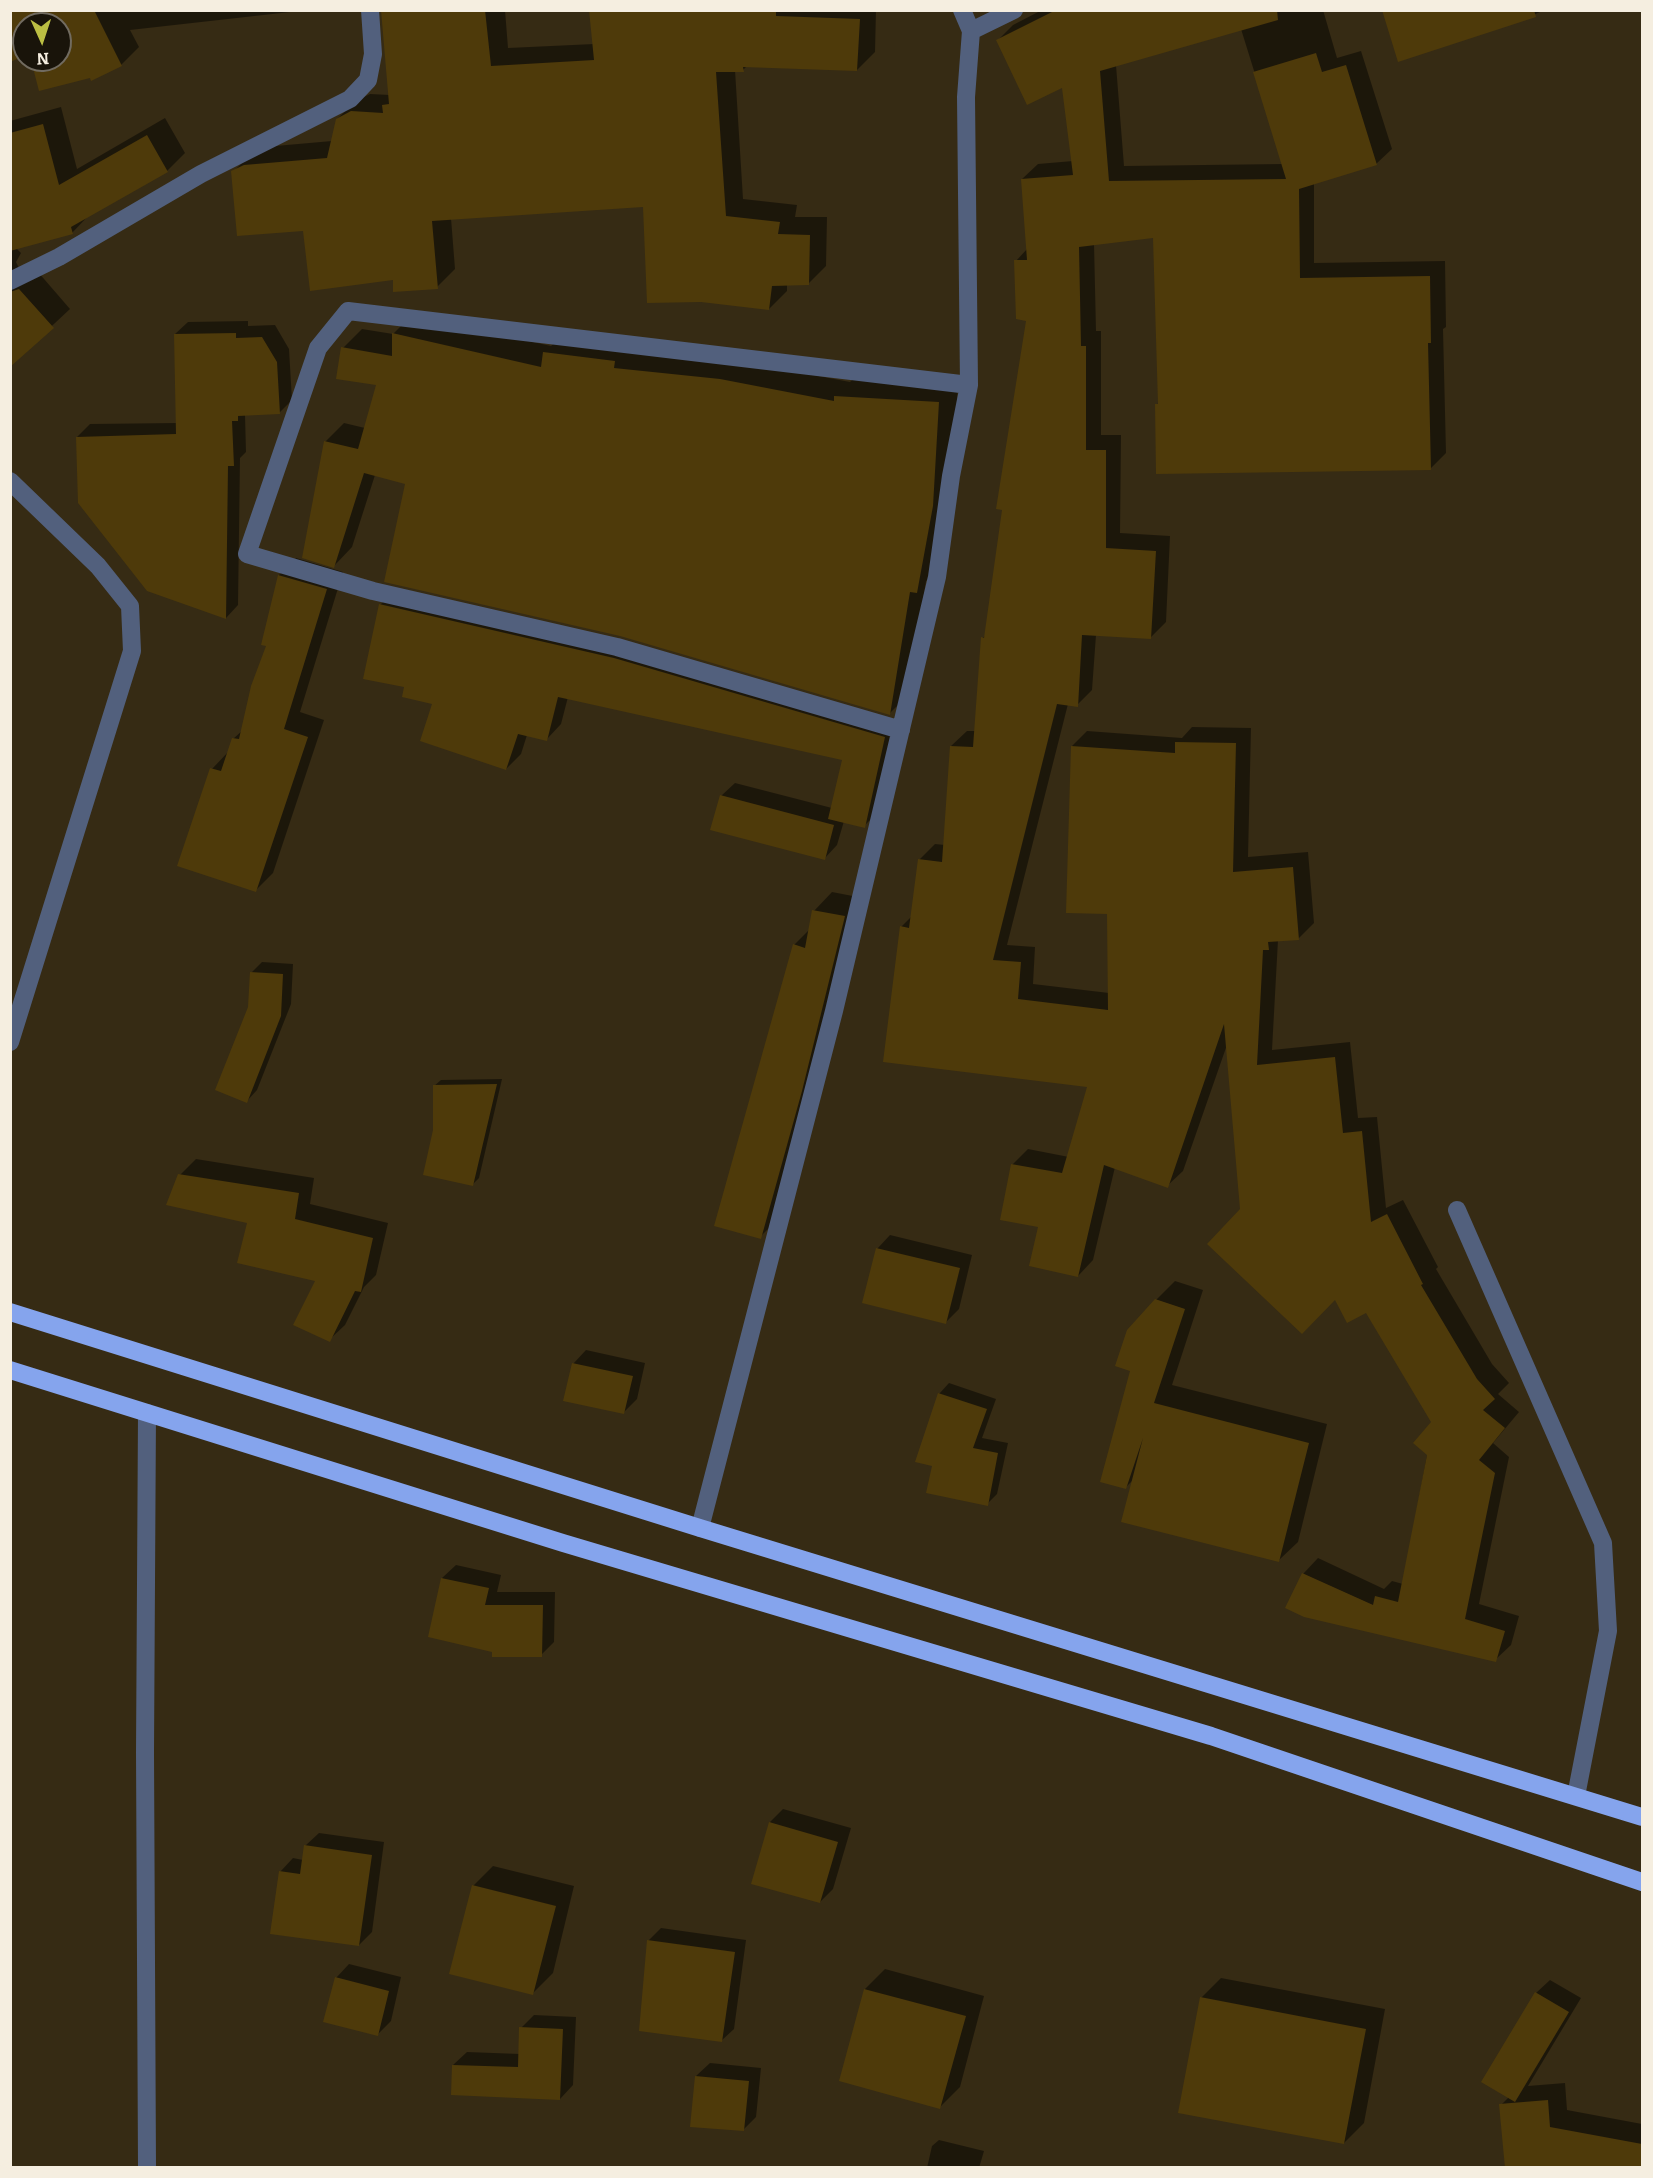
<!DOCTYPE html>
<html>
<head>
<meta charset="utf-8">
<style>
  body { margin:0 }
  #map { position:relative; width:1653px; height:2178px; overflow:hidden; background:#362b14; font-family:Bitter,serif }
  canvas { display:block }
  .frame { position:absolute; inset:0; border:12px solid #f5eee0; pointer-events:none }
  .north { position:absolute; left:12px; top:12px; width:60px; height:60px; box-sizing:border-box; background:#19140a; border:2px solid #716b60; border-radius:50%; rotate:177deg; font-size:16px; font-weight:700; line-height:24px; text-align:center; color:#f5eee0 }
  .north::after { content:''; display:block; margin:auto; width:21px; height:27px; background:#bcbf43; clip-path:polygon(50% 0,100% 100%,50% 72%,0 100%) }
</style>
</head>
<body>
<div id="map">
<canvas width="1653" height="2178"></canvas>
<div class="frame"></div>
<div class="north">N</div>
</div>
<script>
const ctx = document.querySelector('canvas').getContext('2d');
ctx.lineJoin = 'round';
function paint(path, color) { ctx.fillStyle = color; ctx.fill(path, 'evenodd'); }
const poly = rows => new Path2D(rows.map(r => 'M' + r).join(''));
function trace(path, color, width, dash) { ctx.strokeStyle = color; ctx.lineWidth = width; ctx.lineCap = dash ? 'butt' : 'round'; ctx.setLineDash(dash || []); ctx.stroke(path); }
paint(poly([
  [10,10,308,10,130,30,139,47,121,65,91,76,32,60,60,60,60,24,24,24,24,54],
  [383,10,505,10,508,48,594,44,591,10,876,10,875,52,857,70,747,66,743,70,735,70,743,199,797,205,795,217,827,217,826,266,808,284,787,284,787,291,769,309,645,205,451,218,455,269,437,287,395,278,304,230,233,172,251,154,264,147,332,141,337,119,356,101,370,94,390,95],
  [1042,10,1323,10,1337,58,1361,51,1392,149,1376,164,1314,183,1314,263,1445,261,1446,327,1443,329,1446,453,1431,468,1156,405,1160,402,1155,237,1094,243,1096,331,1101,331,1101,435,1121,435,1120,533,1170,536,1166,622,1151,637,1096,635,1092,690,1077,705,1068,704,1007,945,1035,947,1033,984,1109,993,1108,912,1072,746,1087,731,1182,738,1192,727,1251,728,1248,857,1308,852,1314,923,1298,939,1278,940,1272,1050,1350,1042,1358,1118,1377,1117,1386,1208,1403,1200,1438,1267,1436,1269,1492,1364,1509,1383,1498,1394,1519,1412,1493,1443,1509,1457,1479,1604,1519,1616,1511,1645,1495,1660,1303,1574,1318,1558,1384,1589,1392,1581,1403,1584,1433,1423,1366,1311,1336,1298,1242,1209,1228,1042,1183,1171,1167,1186,1115,1167,1093,1260,1078,1276,1039,1225,1012,1165,1028,1149,1069,1157,1089,1086,901,927,912,916,919,860,935,844,945,845,951,746,967,731,976,731,983,638,986,635,1028,319,1016,261,1027,249,1022,179,1038,164,1073,161,1064,85,998,40,1013,25],
  [1241,29,1283,164,1124,166,1116,65],
  [1383,10,1545,10,1516,22],
  [61,107,77,169,165,118,185,153,167,171,90,214,72,233,16,248,21,253,16,262,21,272,38,272,70,309,10,365,10,121],
  [412,315,551,346,564,334,740,361,850,382,854,378,958,384,952,486,935,572,926,581,908,695,890,713,406,483,375,475,352,547,334,566,325,442,344,423,365,428,377,384,343,348,362,329,393,334],
  [248,321,248,326,275,325,289,349,292,400,279,413,245,415,246,452,240,458,238,605,226,618,77,437,90,424,177,423,175,334,188,322],
  [296,558,343,572,300,712,324,720,273,873,256,890,212,769,229,751,233,739,243,730,268,645,279,575],
  [395,590,899,723,879,811,864,826,844,821,837,845,824,859,721,796,735,783,832,808,844,758,568,697,561,724,547,739,527,735,521,754,506,769,434,703,406,686,380,605],
  [832,892,863,898,779,1218,760,1237,794,945,810,929,814,911],
  [262,962,293,964,291,1004,257,1090,247,1101,251,973],
  [502,1079,479,1178,473,1184,434,1130,434,1086,441,1080],
  [196,1159,314,1178,310,1204,388,1223,376,1275,364,1287,345,1325,329,1340,317,1280,249,1221,180,1175],
  [890,1235,972,1255,959,1309,946,1322,877,1249],
  [1175,1281,1203,1290,1172,1385,1327,1424,1298,1542,1279,1560,1134,1479,1125,1488,1156,1300],
  [586,1350,645,1363,637,1399,624,1412,573,1364],
  [949,1383,996,1399,982,1438,1008,1443,997,1494,987,1504,934,1465,939,1394],
  [456,1565,501,1575,497,1592,555,1592,554,1642,541,1655,494,1650,442,1578],
  [783,1809,851,1828,833,1889,820,1902,770,1822],
  [319,1833,384,1842,372,1932,359,1945,280,1872,293,1858,303,1860,305,1846],
  [493,1866,574,1886,553,1973,533,1993,473,1886],
  [661,1928,746,1940,734,2029,721,2041,648,1941],
  [349,1964,401,1977,391,2021,377,2035,336,1978],
  [885,1969,984,1996,960,2087,940,2107,840,2080,865,1989],
  [1221,1978,1385,2009,1364,2123,1344,2143,1201,1998],
  [1550,1980,1581,1998,1528,2086,1565,2083,1567,2110,1642,2124,1642,2168,1571,2168,1501,2105,1509,2097,1536,1993],
  [534,2015,576,2017,573,2085,560,2099,453,2065,467,2052,520,2054,521,2028],
  [710,2063,761,2068,756,2117,743,2130,696,2076],
  [939,2140,984,2151,979,2168,927,2168,932,2146]
]), '#0007');
paint(poly([
  [10,10,94,10,122,66,91,81,90,78,39,91,31,60,60,60,60,24,24,24,24,56,10,62],
  [381,10,485,10,491,66,594,60,589,10,776,10,776,16,860,19,857,71,743,67,744,72,716,72,726,216,780,222,778,234,810,235,809,285,772,286,769,310,701,302,647,303,643,207,432,221,438,289,393,292,393,280,310,291,303,231,237,236,231,171,244,165,327,158,336,119,351,111,383,113,382,105,389,104],
  [1056,10,1277,10,1278,20,1100,71,1109,181,1286,179,1253,72,1316,53,1322,72,1346,65,1377,165,1299,189,1300,278,1430,276,1431,343,1428,343,1431,470,1156,474,1155,404,1158,404,1153,238,1079,247,1081,346,1086,346,1086,450,1106,450,1106,548,1156,551,1151,639,1082,635,1078,707,1057,704,993,960,1021,962,1018,999,1108,1010,1107,914,1066,913,1071,746,1175,753,1175,742,1236,743,1233,872,1293,867,1299,940,1268,942,1269,950,1263,950,1257,1065,1335,1057,1343,1133,1362,1131,1371,1222,1387,1214,1423,1284,1421,1285,1477,1379,1495,1399,1483,1410,1505,1428,1479,1460,1495,1473,1465,1619,1505,1631,1496,1662,1304,1617,1285,1608,1302,1573,1373,1605,1375,1596,1398,1602,1427,1455,1413,1443,1431,1422,1366,1313,1347,1323,1335,1300,1302,1334,1207,1244,1240,1209,1224,1024,1168,1188,1104,1165,1078,1277,1029,1266,1038,1227,1000,1220,1011,1164,1062,1173,1087,1087,883,1062,900,926,909,928,918,859,942,862,950,746,973,747,981,637,984,638,1002,510,996,509,1026,321,1016,319,1014,260,1027,260,1021,179,1073,175,1062,88,1027,105,996,40],
  [1382,10,1534,10,1536,17,1398,62],
  [43,124,59,185,147,135,168,172,71,227,73,234,10,251,10,133],
  [19,289,54,328,10,367,10,292],
  [236,333,236,338,262,337,277,362,280,414,238,416,238,421,232,421,234,466,228,466,226,619,147,591,78,503,76,437,176,434,174,334],
  [392,333,541,367,543,352,615,361,614,368,720,379,834,401,834,396,939,402,933,506,917,593,910,592,890,715,620,636,384,582,405,484,364,473,334,568,302,558,324,441,358,449,376,385,336,379,341,347,392,356],
  [278,575,327,589,284,729,308,737,256,892,177,866,210,768,221,771,232,738,239,739,251,686,266,646,261,645],
  [379,604,614,658,885,737,865,828,828,819,842,760,558,697,547,741,518,734,506,770,420,741,432,704,402,697,404,687,363,679],
  [720,795,834,825,825,860,710,830],
  [812,910,845,916,802,1091,761,1239,714,1226,793,944,805,948],
  [250,972,283,974,281,1016,247,1103,215,1090,248,1007],
  [497,1084,473,1186,423,1175,433,1130,433,1085],
  [178,1174,299,1193,295,1219,373,1238,361,1292,355,1291,330,1342,293,1325,315,1281,237,1263,247,1223,166,1205],
  [876,1248,960,1268,946,1324,862,1303],
  [1155,1299,1185,1309,1154,1403,1309,1443,1279,1562,1121,1522,1143,1438,1126,1489,1100,1482,1130,1371,1115,1366,1127,1330],
  [572,1363,633,1376,624,1414,563,1401],
  [938,1393,987,1409,973,1448,998,1453,988,1506,926,1493,932,1466,915,1462],
  [441,1578,489,1588,485,1605,543,1605,542,1657,492,1657,492,1652,428,1637],
  [769,1822,838,1842,820,1903,751,1884],
  [304,1845,372,1855,359,1946,270,1934,279,1871,300,1874],
  [472,1885,556,1906,533,1995,449,1974],
  [647,1940,735,1952,722,2042,639,2031],
  [335,1977,389,1991,378,2036,323,2022],
  [864,1989,966,2016,940,2109,839,2081],
  [1535,1992,1569,2012,1515,2102,1481,2082],
  [1200,1997,1366,2029,1344,2144,1178,2113],
  [519,2027,563,2029,560,2100,451,2095,452,2065,518,2067],
  [695,2076,749,2081,744,2131,690,2127],
  [1548,2100,1550,2127,1642,2144,1642,2168,1505,2168,1499,2104]
]), '#4e3a0a');
trace(poly([
  [971,31,1014,10],
  [10,281,59,257,201,174,350,99,368,80,373,54,370,10],
  [10,481,98,566,130,606,132,651,10,1042],
  [901,730,617,647,373,591,247,554,318,348,348,311,969,385],
  [1457,1210,1603,1543,1608,1631,1576,1796],
  [700,1528,834,1011,937,577,951,476,969,385,966,97,971,31,962,10],
  [147,2168,145,1752,147,1413]
]), '#52607d', 18);
trace(poly([
  [10,1312,700,1528,1642,1817],
  [10,1370,563,1543,1211,1736,1642,1882]
]), '#85a4ed', 18);
</script>
</body>
</html>
